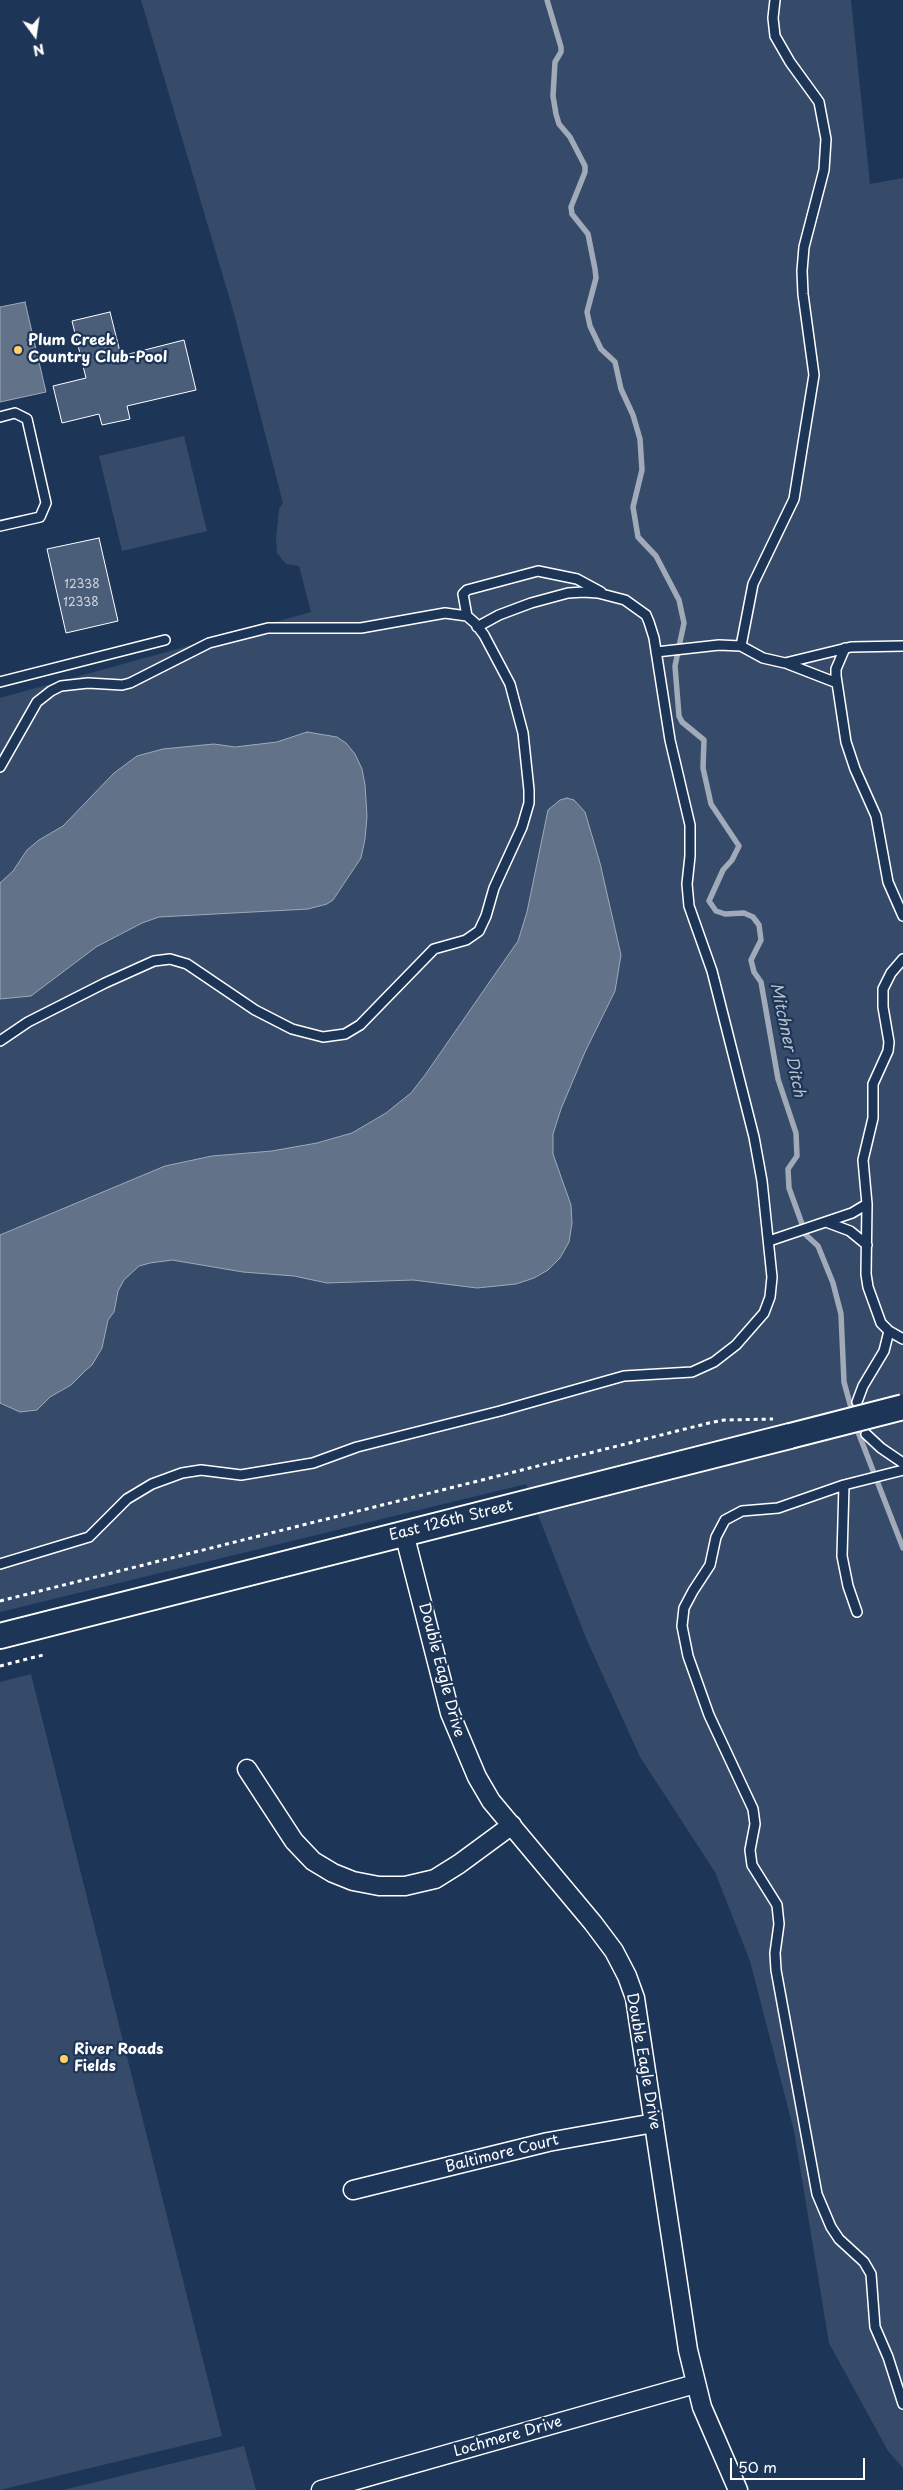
<!DOCTYPE html>
<html>
<head>
<meta charset="utf-8">
<style>
  body { margin:0 }
  #map { position:relative; width:903px; height:2490px; overflow:hidden; background:#1d3557; font-family:"Playpen Sans",sans-serif }
  canvas { display:block }
  .north { position:absolute; left:10px; top:10px; width:50px; height:50px; -webkit-text-stroke:4px #1d3557; paint-order:stroke; rotate:166deg; font-size:14px; font-weight:700; line-height:20px; text-align:center; color:#fff }
  .north::after { content:''; display:block; margin:auto; width:18px; height:22px; background:#fff; clip-path:polygon(50% 0,100% 100%,50% 72%,0 100%) }
  .scale { position:absolute; left:730px; top:2458px; width:135px; height:22px; box-sizing:border-box; border:2px solid #fff; border-top:0; padding-left:6px; font-size:15px; line-height:18px; white-space:nowrap; color:#fff; -webkit-text-stroke:4px #1d3557; paint-order:stroke }
</style>
</head>
<body>
<div id="map">
<canvas width="903" height="2490"></canvas>
<div class="north">N</div>
<div class="scale">50 m</div>
</div>
<script>
const ctx = document.querySelector('canvas').getContext('2d');
ctx.lineJoin = 'round';
function paint(path, color) { ctx.fillStyle = color; ctx.fill(path, 'evenodd'); }
const poly = rows => new Path2D(rows.map(r => 'M' + r).join(''));
function trace(path, color, width, dash) { ctx.strokeStyle = color; ctx.lineWidth = width; ctx.lineCap = dash ? 'butt' : 'round'; ctx.setLineDash(dash || []); ctx.stroke(path); }
function label(font, color, halo, rows, align = 'center') {
  ctx.font = font + ' "Playpen Sans",sans-serif'; ctx.lineWidth = 4.5; ctx.setLineDash([]); ctx.textBaseline = 'middle'; ctx.strokeStyle = halo; ctx.fillStyle = color; for (const [text, x, y, turn = 0] of rows) {
    ctx.save(); ctx.translate(x, y); ctx.rotate((+turn || 0) * Math.PI / 180); ctx.textAlign = isNaN(turn) ? turn : align; if (halo) ctx.strokeText(text, 0, 0); ctx.fillText(text, 0, 0); ctx.restore();
  }
}
paint(poly([
  [141,0,851,0,870,184,903,178,903,2468,888,2451,829,2343,794,2131,750,1961,715,1872,640,1757,586,1638,526,1484,0,1612,0,698,311,612,299,566,286,564,277,553,276,539,279,509,283,503,233,310],
  [184,436,207,531,122,551,99,456],
  [31,1674,222,2436,0,2490,0,1682],
  [244,2446,256,2490,63,2490]
]), '#364b69');
const water = poly([
  [25,302,46,392,0,402,0,307,25,302],
  [307,732,337,737,346,743,355,754,362,769,365,785,367,816,365,839,361,858,333,900,327,904,308,909,159,917,142,923,96,947,31,996,0,999,0,883,13,871,27,850,39,840,63,826,114,773,137,756,163,749,214,744,235,747,277,742,307,732],
  [567,798,574,800,585,812,600,863,621,955,615,991,585,1052,561,1109,553,1134,553,1154,571,1205,572,1223,569,1242,560,1258,548,1270,534,1278,516,1284,477,1288,413,1280,327,1283,294,1276,243,1272,172,1260,150,1263,139,1266,124,1280,118,1291,114,1312,108,1320,102,1348,92,1365,85,1371,71,1385,50,1397,37,1410,20,1412,0,1403,0,1235,165,1166,212,1156,272,1151,317,1143,352,1133,386,1113,411,1093,425,1075,518,941,527,912,548,810,560,800,567,798]
]);
paint(water, '#617289');
trace(water, '#a0aab8', 1);
trace(poly([
  [547,0,561,47,561,52,555,62,553,96,556,114,559,124,570,137,585,166,585,172,571,207,572,214,588,234,595,269,596,278,587,312,590,326,601,349,615,362,621,389,633,415,640,439,642,470,633,507,638,537,656,556,679,600,684,623,675,666,679,716,682,722,704,740,703,768,711,804,739,846,732,860,723,870,709,901,716,911,725,914,744,913,753,917,759,925,761,940,751,960,754,972,761,982,778,1079,796,1133,797,1156,788,1169,789,1188,806,1235,818,1246,833,1283,841,1314,844,1382,853,1415],
  [855,1424,903,1548]
]), '#a0aab8', 5.5);
const building = poly([
  [110,312,121,356,184,340,196,390,127,406,130,419,102,425,99,414,62,423,53,386,86,378,72,321,110,312],
  [99,538,118,621,66,633,47,549,99,538]
]);
paint(building, '#4a5d79');
trace(building, '#fff', 1);
const lane = poly([
  [0,417,15,413,27,419,46,503,40,517,0,526],
  [467,616,463,594,467,590,538,571,577,579,601,592],
  [741,646,753,584,794,499,814,375,803,294,802,271,804,247,824,170,826,139,819,102,790,62,775,36,773,18,775,0],
  [845,648,836,669,836,676,846,742,855,769,876,816,888,882,903,916],
  [656,652,719,645,741,646,763,658,785,663,851,647,903,646],
  [788,664,837,683],
  [0,682,165,640],
  [0,767,37,702,51,691,61,686,88,683,122,685,130,683,209,643,268,628,361,628,445,613,467,616,475,623,484,635,510,684,523,733,529,790,529,803,522,827,494,888,486,916,479,931,466,940,434,949,360,1025,345,1034,323,1037,292,1029,255,1010,187,964,170,959,154,961,105,983,28,1022,0,1041],
  [903,959,891,973,883,989,883,1007,889,1042,888,1051,873,1084,873,1118,863,1160,867,1204,866,1274,868,1287,881,1323,889,1331,903,1339],
  [826,1222,850,1231,867,1245],
  [769,1241,852,1213,867,1204],
  [857,1402,863,1386,884,1351,889,1331],
  [866,1434,881,1448,903,1463],
  [903,1470,844,1485,778,1508,742,1511,725,1520,716,1537,710,1565,693,1591,684,1608,682,1626,688,1656,709,1715,753,1809,755,1824,750,1850,752,1865,777,1905,779,1924,775,1953,776,1970,817,2194,831,2227,839,2239,864,2262,871,2274,875,2327,888,2357,903,2404],
  [844,1485,842,1556,848,1586,857,1612],
  [0,1564,89,1537,127,1499,152,1484,182,1473,201,1470,241,1475,313,1463,357,1447,500,1411,624,1376,692,1372,714,1362,736,1345,764,1313,770,1297,772,1277,762,1181,754,1137,712,971,689,906,687,884,690,856,690,825,670,740,654,638,649,622,646,615,625,600,598,593,584,592,568,593,531,603,499,615,477,627]
]);
const street = poly([
  [404,1533,450,1713,477,1777,491,1801,593,1923,614,1951,627,1976,635,1998,688,2350,702,2407,738,2490],
  [247,1769,294,1841,313,1861,333,1873,353,1881,379,1886,405,1886,435,1879,459,1864,512,1825],
  [353,2190,548,2142,654,2123],
  [321,2490,695,2384]
]);
const secondary = poly([
  [0,1636,790,1436]
]);
trace(lane, '#fff', 12);
trace(street, '#fff', 21);
trace(secondary, '#fff', 28);
trace(poly([
  [0,1601,709,1423,724,1420,773,1419],
  [0,1666,43,1655]
]), '#fff', 3, [4, 4]);
trace(lane, '#1d3557', 9);
trace(street, '#1d3557', 18);
trace(secondary, '#1d3557', 24);
const secondaryBridge = poly([
  [790,1436,903,1407]
]);
trace(secondaryBridge, '#fff', 28, []);
trace(secondaryBridge, '#1d3557', 24);
for (const [x, y, r, color] of [
  [18,350,5,"#ffd166"],
  [64,2059,5,"#ffd166"]
]) { const dot = new Path2D(); dot.arc(x, y, r, 0, 2 * Math.PI); ctx.fillStyle = color; ctx.fill(dot); trace(dot, '#1d3557', 2); }
label('12px', '#d2d6de', null, [
  ["12338",82,585],
  ["12338",81,603]
]);
label('bold 15px', '#fff', '#1d3557', [
  ["Plum Creek",28,341],
  ["Country Club-Pool",28,358],
  ["River Roads",74,2050],
  ["Fields",74,2067]
], 'left');
label('15px', '#fff', '#1d3557', [
  ["East 126th Street",451,1521,-14],
  ["Double Eagle Drive",441,1670,75],
  ["Double Eagle Drive",643,2061,80],
  ["Baltimore Court",502,2154,-14],
  ["Lochmere Drive",508,2437,-16]
]);
label('italic 16px', '#b8c0ca', '#1d3557', [
  ["Mitchner Ditch",787,1040,78]
]);
</script>
</body>
</html>
